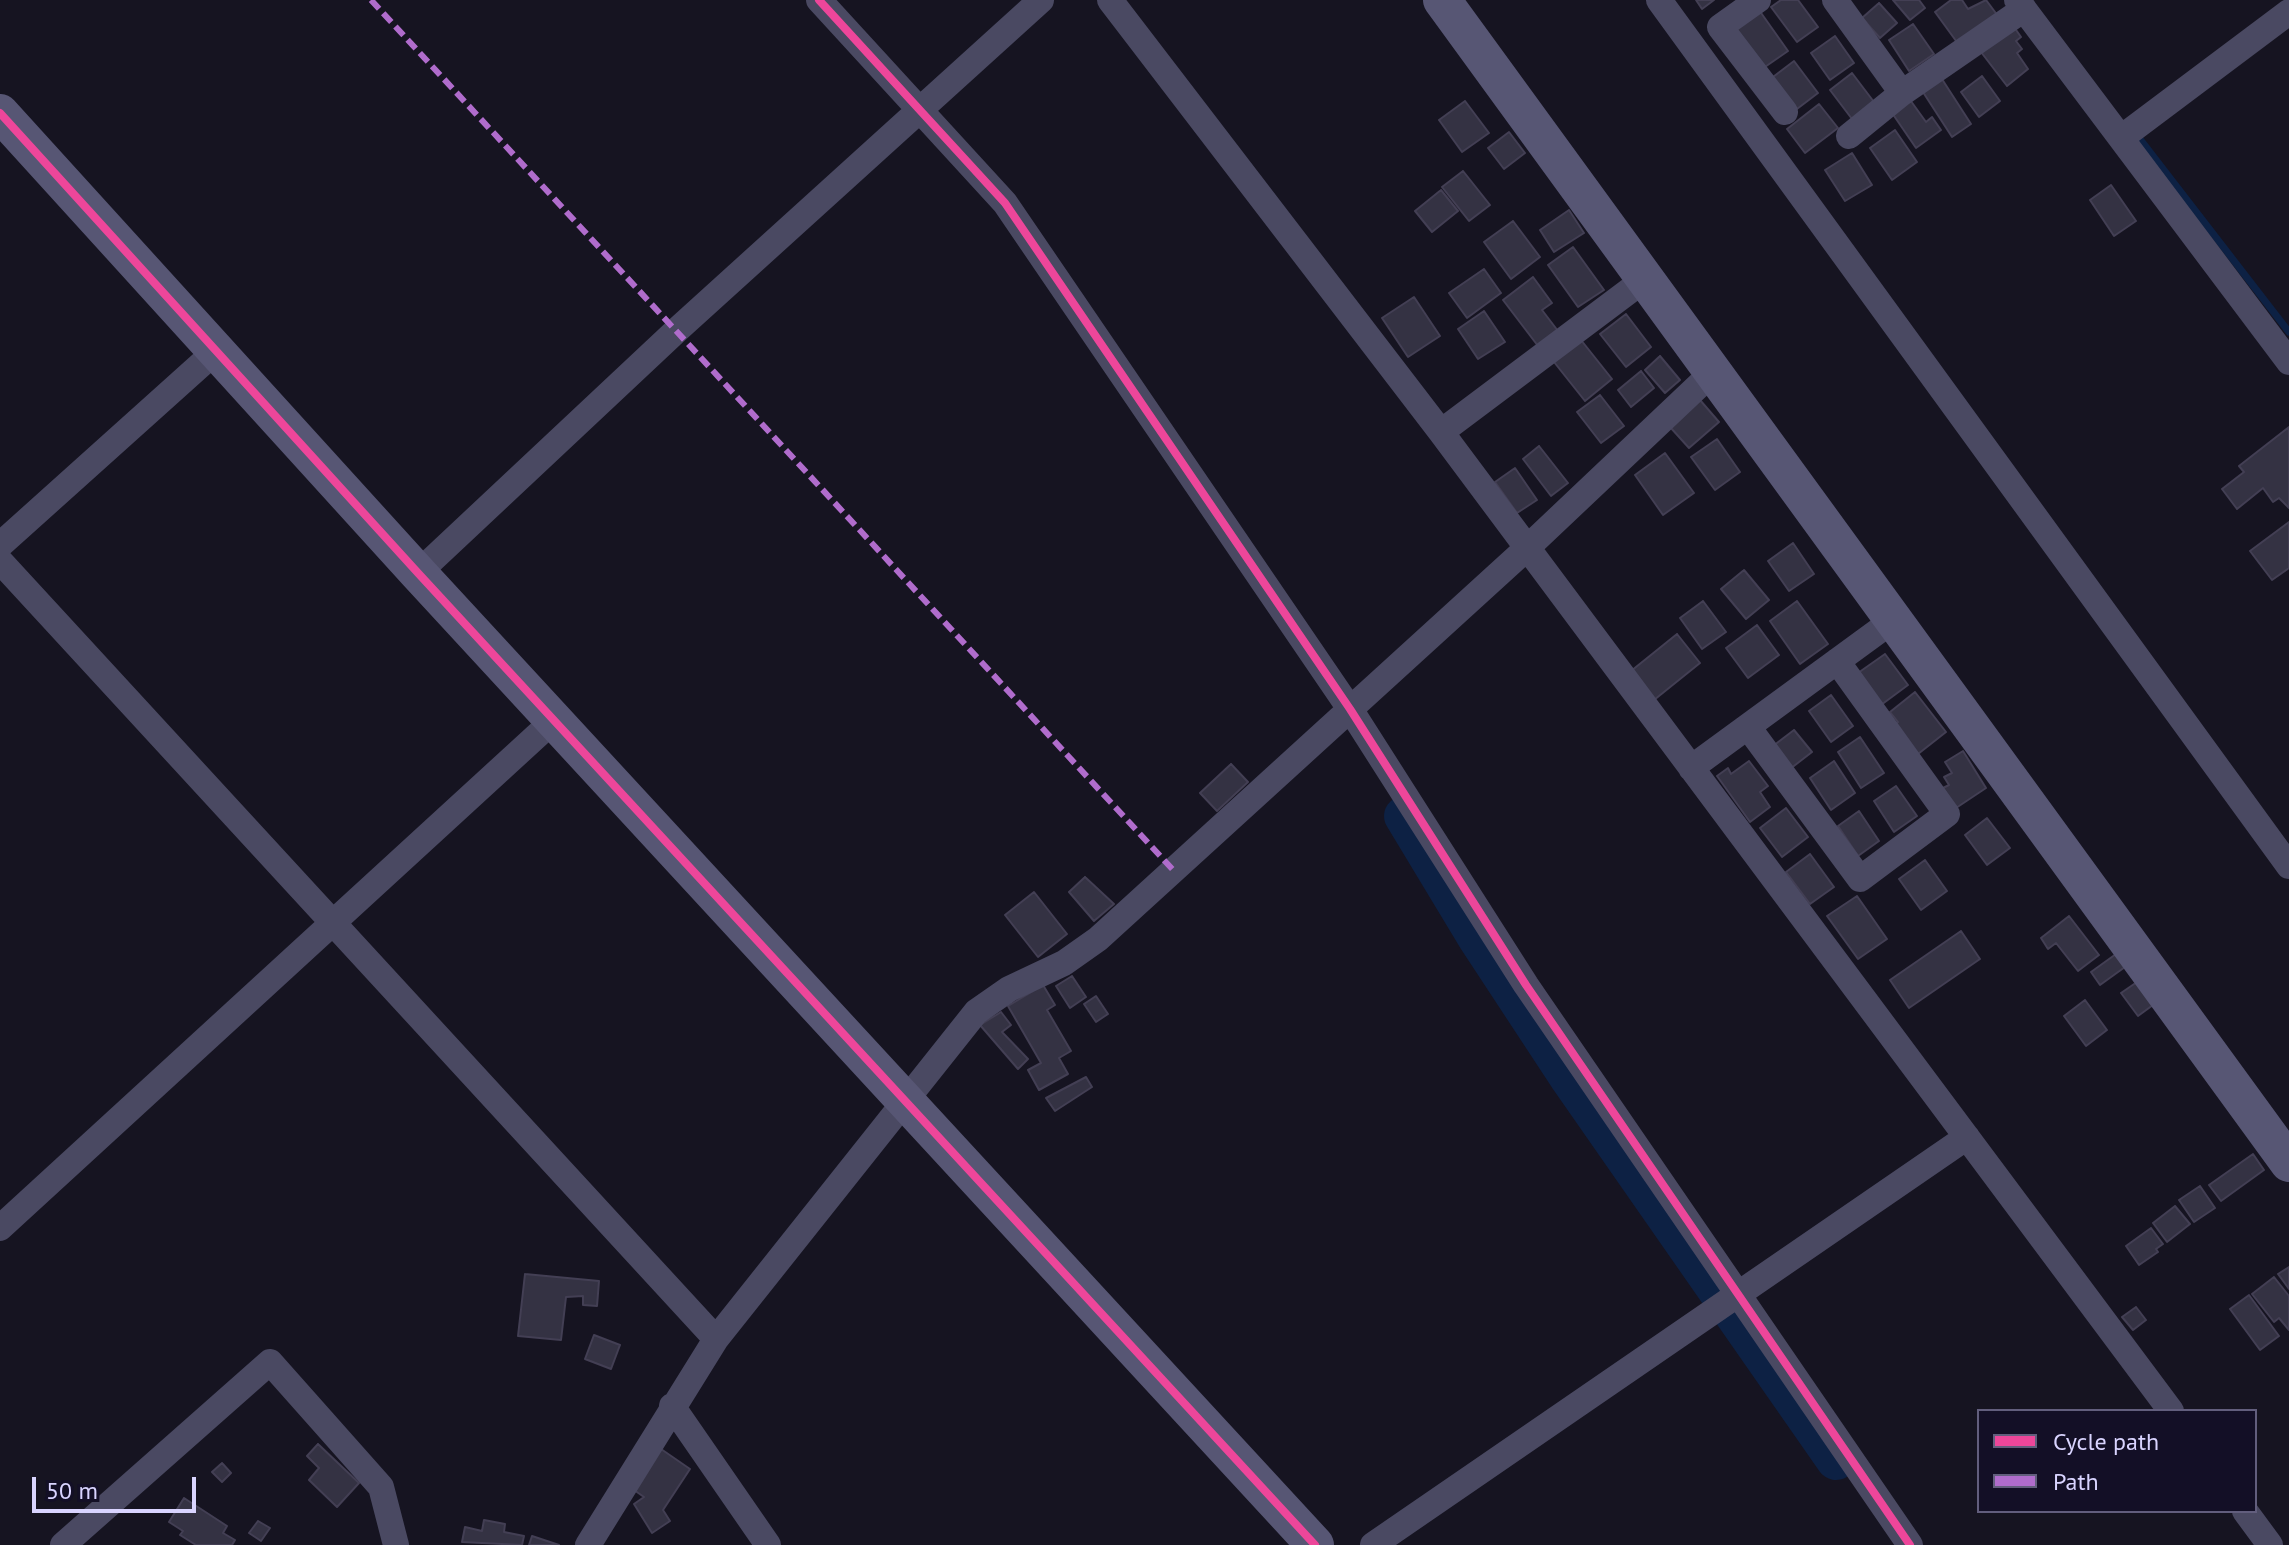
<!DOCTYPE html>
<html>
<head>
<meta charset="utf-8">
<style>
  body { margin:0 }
  #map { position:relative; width:2289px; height:1545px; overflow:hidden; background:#161421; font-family:"PT Sans",sans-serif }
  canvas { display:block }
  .legend { position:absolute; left:1977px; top:1409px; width:280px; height:104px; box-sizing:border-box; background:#130f26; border:2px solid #625e7d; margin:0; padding:10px 14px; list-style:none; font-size:24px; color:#d9d4ff }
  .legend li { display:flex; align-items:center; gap:16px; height:40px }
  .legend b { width:40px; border:2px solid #625e7d }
  .scale { position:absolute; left:32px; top:1477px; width:164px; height:36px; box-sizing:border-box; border:4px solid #d9d4ff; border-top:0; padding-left:10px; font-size:24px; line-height:28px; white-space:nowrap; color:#d9d4ff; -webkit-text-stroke:6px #130f26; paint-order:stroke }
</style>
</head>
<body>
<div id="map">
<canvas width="2289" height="1545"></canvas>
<ul class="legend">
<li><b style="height:10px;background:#ed469a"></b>Cycle path</li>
<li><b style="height:10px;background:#b06ccc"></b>Path</li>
</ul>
<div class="scale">50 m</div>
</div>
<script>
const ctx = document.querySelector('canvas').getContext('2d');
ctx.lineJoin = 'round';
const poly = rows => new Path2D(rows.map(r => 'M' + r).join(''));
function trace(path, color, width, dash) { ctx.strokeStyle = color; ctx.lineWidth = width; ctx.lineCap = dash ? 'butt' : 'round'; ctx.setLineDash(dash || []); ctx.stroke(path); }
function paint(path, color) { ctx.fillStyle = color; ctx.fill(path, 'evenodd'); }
trace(poly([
  [2136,134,2289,332]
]), '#0d2144', 7);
trace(poly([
  [1404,816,1477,937,1569,1077,1836,1460]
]), '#0d2144', 40);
const building = poly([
  [1696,0,1714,0,1702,9,1696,0],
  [1781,0,1798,0,1818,27,1797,42,1771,7,1781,0],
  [1893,0,1919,0,1925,8,1910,20,1893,0],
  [1951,0,1962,0,1968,9,1986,0,1998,16,1959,45,1935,12,1951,0],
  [1879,3,1897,23,1880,38,1862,18,1879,3],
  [1759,10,1788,51,1762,69,1733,28,1759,10],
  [1913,24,1934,54,1909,71,1889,40,1913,24],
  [2014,27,2021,37,2016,41,2022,49,2017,53,2028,69,2007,86,1981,52,2014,27],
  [1835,36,1854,63,1830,80,1811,53,1835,36],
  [1794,61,1818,93,1793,112,1769,80,1794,61],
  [1852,73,1874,102,1852,119,1830,90,1852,73],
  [1940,76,1971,124,1952,137,1921,89,1940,76],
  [1982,76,2000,101,1979,117,1961,92,1982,76],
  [1908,97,1926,122,1932,117,1941,130,1916,148,1890,110,1908,97],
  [1465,101,1489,133,1462,152,1439,120,1465,101],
  [1819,104,1838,128,1805,153,1787,129,1819,104],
  [1895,130,1917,162,1892,180,1870,148,1895,130],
  [1509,132,1525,153,1504,169,1488,148,1509,132],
  [1852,153,1872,185,1845,201,1825,170,1852,153],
  [1463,171,1490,205,1469,221,1442,187,1463,171],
  [2111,185,2136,221,2114,236,2090,200,2111,185],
  [1441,190,1458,211,1432,232,1415,211,1441,190],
  [1569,210,1584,233,1554,252,1540,230,1569,210],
  [1513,221,1540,257,1511,279,1484,242,1513,221],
  [1573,247,1604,290,1578,307,1548,265,1573,247],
  [1484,269,1501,293,1467,318,1449,293,1484,269],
  [1533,277,1552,303,1542,310,1558,331,1538,346,1503,300,1533,277],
  [1414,297,1440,336,1408,357,1382,318,1414,297],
  [1484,311,1505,342,1478,359,1458,329,1484,311],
  [1626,314,1651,347,1626,367,1600,334,1626,314],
  [1581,340,1612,379,1585,401,1554,362,1581,340],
  [1660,356,1680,380,1665,393,1645,370,1660,356],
  [1641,371,1654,388,1631,407,1618,390,1641,371],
  [1600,395,1624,426,1601,443,1577,412,1600,395],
  [1700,400,1719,422,1689,448,1670,427,1700,400],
  [2289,427,2289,508,2279,498,2273,502,2263,488,2237,509,2222,489,2244,472,2239,466,2289,427],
  [1717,439,1740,472,1715,490,1691,457,1717,439],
  [1539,446,1568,483,1551,496,1523,459,1539,446],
  [1665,453,1694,493,1663,515,1635,475,1665,453],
  [1515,468,1537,500,1517,513,1495,482,1515,468],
  [2289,522,2289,568,2272,580,2250,551,2289,522],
  [1793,543,1814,574,1789,591,1768,561,1793,543],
  [1744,570,1769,600,1746,619,1721,589,1744,570],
  [1703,601,1726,632,1702,649,1680,618,1703,601],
  [1797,601,1828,644,1800,664,1770,621,1797,601],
  [1757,625,1779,655,1748,678,1726,648,1757,625],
  [1677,634,1700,663,1654,700,1631,671,1677,634],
  [1885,654,1908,685,1881,705,1858,673,1885,654],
  [1915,692,1946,732,1918,754,1894,724,1898,722,1890,712,1915,692],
  [1831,695,1853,726,1831,742,1809,711,1831,695],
  [1794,730,1812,752,1790,769,1773,746,1794,730],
  [1860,737,1884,773,1861,788,1838,752,1860,737],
  [1963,751,1986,788,1956,808,1943,788,1949,785,1944,777,1952,773,1945,762,1963,751],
  [1749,761,1768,786,1760,792,1770,807,1750,822,1717,776,1728,768,1731,774,1749,761],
  [1834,761,1855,793,1831,810,1810,778,1834,761],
  [1231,764,1248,782,1217,811,1200,793,1231,764],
  [1896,786,1917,816,1894,832,1874,801,1896,786],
  [1786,808,1808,837,1782,857,1760,828,1786,808],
  [1859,811,1879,841,1858,856,1838,826,1859,811],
  [1987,818,2010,848,1987,865,1965,835,1987,818],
  [1810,854,1834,887,1810,904,1786,872,1810,854],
  [1925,860,1947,891,1921,910,1899,879,1925,860],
  [1085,877,1114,904,1094,921,1069,892,1085,877],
  [1034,892,1067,934,1038,957,1005,915,1034,892],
  [1857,896,1887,939,1858,959,1827,916,1857,896],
  [2069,916,2099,955,2078,971,2056,943,2048,949,2041,938,2069,916],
  [1961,931,1980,959,1909,1008,1890,980,1961,931],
  [2116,954,2125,967,2100,985,2091,972,2116,954],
  [1072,976,1086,997,1070,1008,1056,986,1072,976],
  [2137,982,2153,1005,2138,1016,2121,993,2137,982],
  [1043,985,1055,1005,1047,1010,1071,1051,1059,1058,1068,1074,1039,1090,1028,1070,1041,1063,1008,1006,1043,985],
  [1096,996,1108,1014,1096,1022,1084,1004,1096,996],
  [2085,1000,2107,1030,2086,1046,2064,1016,2085,1000],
  [1001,1012,1011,1025,1002,1032,1028,1059,1018,1069,980,1025,1001,1012],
  [1086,1077,1092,1087,1055,1111,1046,1098,1086,1077],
  [2253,1154,2264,1170,2221,1201,2209,1185,2253,1154],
  [2200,1186,2215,1208,2194,1222,2179,1200,2200,1186],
  [2175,1206,2190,1224,2167,1242,2153,1223,2175,1206],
  [2151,1228,2163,1244,2156,1249,2158,1252,2139,1265,2126,1246,2151,1228],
  [2289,1267,2289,1289,2278,1274,2289,1267],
  [525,1274,599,1281,597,1306,583,1305,583,1296,566,1297,561,1340,518,1336,525,1274],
  [2274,1277,2289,1296,2289,1330,2279,1318,2274,1322,2252,1294,2274,1277],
  [2249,1295,2279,1336,2260,1350,2230,1309,2249,1295],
  [2136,1307,2146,1320,2133,1330,2122,1317,2136,1307],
  [594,1335,620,1345,611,1369,585,1359,594,1335],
  [318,1444,359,1483,337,1507,309,1480,319,1468,307,1456,318,1444],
  [661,1449,690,1469,663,1510,670,1521,652,1533,634,1504,644,1497,634,1490,661,1449],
  [222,1463,231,1473,222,1482,212,1472,222,1463],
  [184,1498,227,1526,223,1533,235,1540,232,1545,196,1545,180,1535,183,1531,169,1522,184,1498],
  [484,1520,505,1524,504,1532,524,1536,522,1545,462,1542,465,1527,482,1531,484,1520],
  [258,1521,270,1528,261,1541,249,1533,258,1521],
  [532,1536,559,1545,529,1545,532,1536]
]);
paint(building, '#343243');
trace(building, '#433f54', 2);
trace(poly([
  [819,0,1005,203,1350,709,1526,985,1910,1545],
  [1110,0,1441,432,2171,1411],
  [1659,0,2289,866],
  [1758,0,1720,27,1785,112],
  [1835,0,1902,93],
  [2017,0,2289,362],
  [1849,136,1902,93,2024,9],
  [2121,138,2289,12],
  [1441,432,1645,279],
  [0,545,216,351],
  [0,561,716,1339],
  [418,573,677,330,1041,0],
  [1748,727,1860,879,1947,814,1837,661],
  [1691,768,1892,621],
  [0,1228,554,720],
  [672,1406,768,1545],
  [2245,1511,2270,1545],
  [63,1545,270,1362,381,1487,396,1545],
  [588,1545,716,1339,976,1012,1009,989,1064,963,1098,939,1526,549,1713,372],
  [1373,1545,1967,1137]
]), '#4a4962', 26);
trace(poly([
  [1442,0,2289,1163],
  [0,113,418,573,1315,1545]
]), '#575674', 38);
trace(poly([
  [371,0,1175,872]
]), '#b06ccc', 6, [12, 6]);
trace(poly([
  [819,0,1005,203,1350,709,1526,985,1910,1545],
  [0,113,418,573,1315,1545]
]), '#ed469a', 8);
</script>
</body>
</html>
